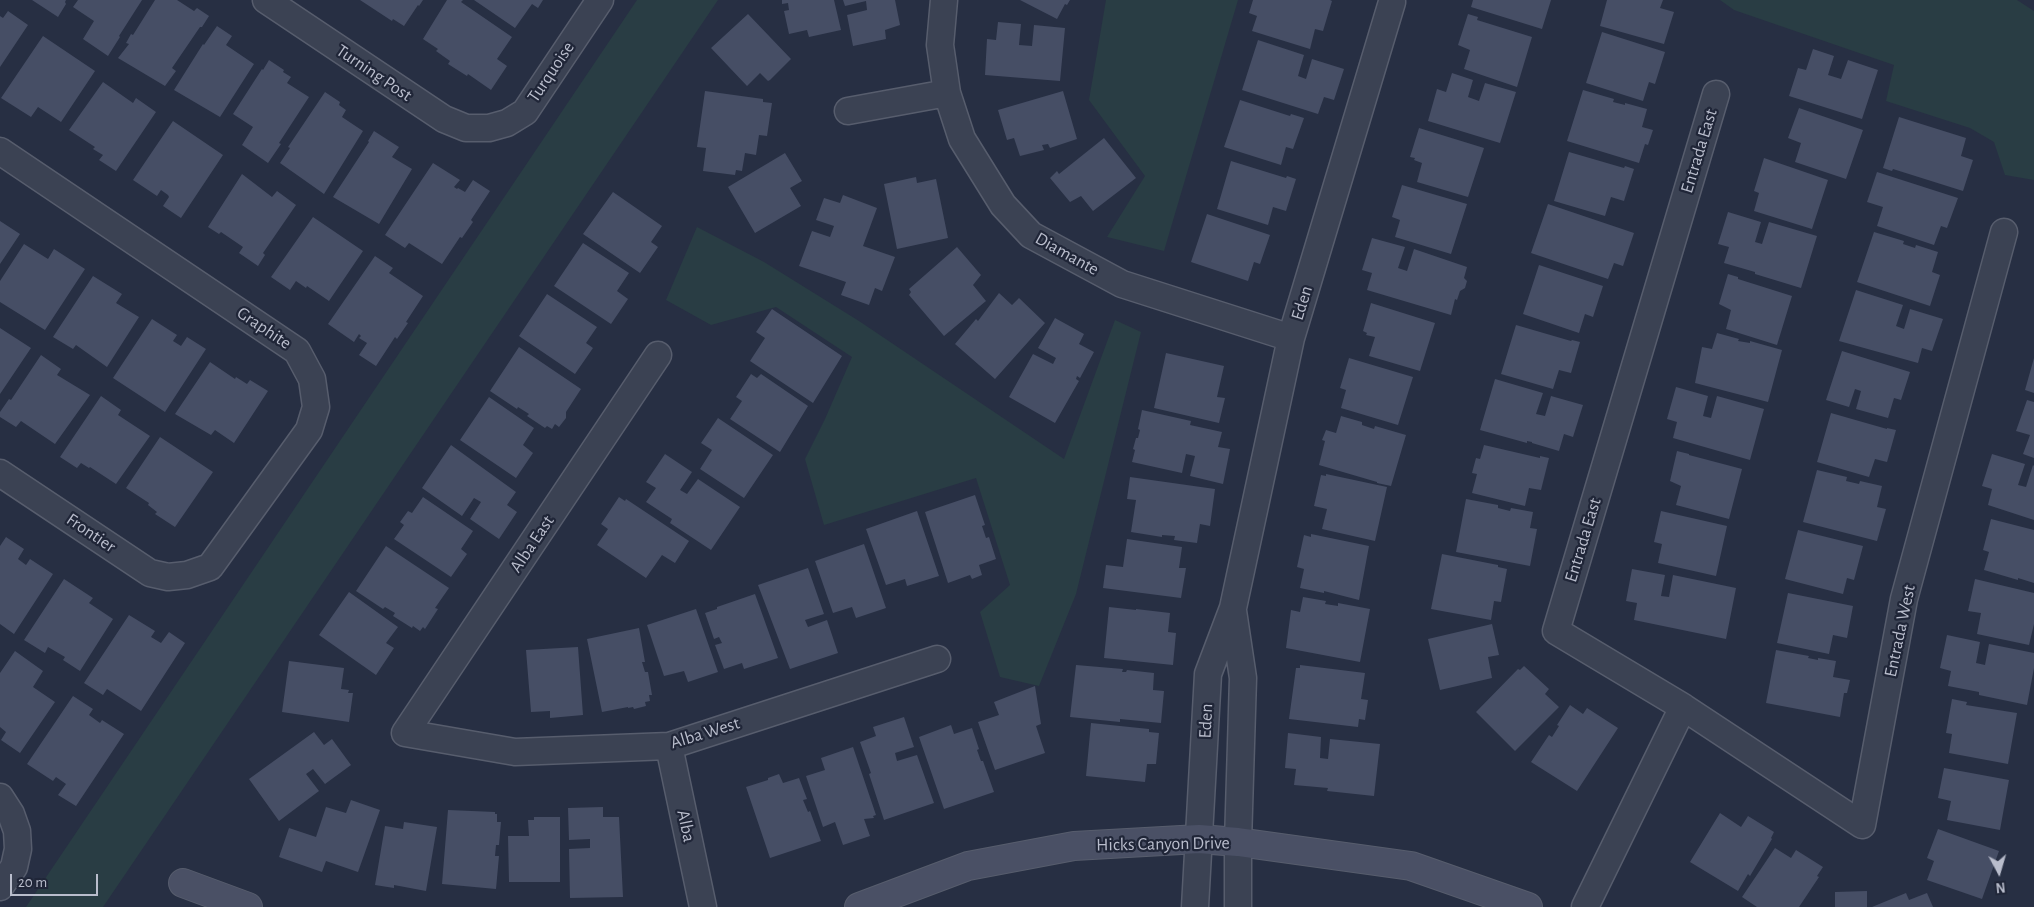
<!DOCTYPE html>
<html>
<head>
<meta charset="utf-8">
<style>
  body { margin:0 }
  #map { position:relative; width:2034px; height:907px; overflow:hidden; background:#272f43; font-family:"Alegreya Sans",sans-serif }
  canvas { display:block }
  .north { position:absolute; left:1974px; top:847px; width:50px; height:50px; -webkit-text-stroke:4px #202638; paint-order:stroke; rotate:174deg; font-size:14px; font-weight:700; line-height:20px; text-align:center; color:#b9bdcc }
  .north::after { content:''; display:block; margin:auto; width:18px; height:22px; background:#b9bdcc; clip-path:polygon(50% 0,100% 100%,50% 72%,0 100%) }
  .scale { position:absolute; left:10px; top:874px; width:88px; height:22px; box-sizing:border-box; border:2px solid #b9bdcc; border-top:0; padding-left:6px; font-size:15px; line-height:18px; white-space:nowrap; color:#b9bdcc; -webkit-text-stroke:4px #202638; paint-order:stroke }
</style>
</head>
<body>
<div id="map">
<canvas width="2034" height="907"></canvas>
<div class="north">N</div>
<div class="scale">20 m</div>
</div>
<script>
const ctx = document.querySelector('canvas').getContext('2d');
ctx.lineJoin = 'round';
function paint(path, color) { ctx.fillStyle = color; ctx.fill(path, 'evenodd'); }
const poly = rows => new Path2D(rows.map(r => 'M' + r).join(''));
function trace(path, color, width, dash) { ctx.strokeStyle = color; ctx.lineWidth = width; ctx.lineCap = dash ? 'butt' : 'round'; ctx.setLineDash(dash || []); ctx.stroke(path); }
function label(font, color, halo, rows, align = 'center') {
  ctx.font = font + ' "Alegreya Sans",sans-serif'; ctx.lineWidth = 4.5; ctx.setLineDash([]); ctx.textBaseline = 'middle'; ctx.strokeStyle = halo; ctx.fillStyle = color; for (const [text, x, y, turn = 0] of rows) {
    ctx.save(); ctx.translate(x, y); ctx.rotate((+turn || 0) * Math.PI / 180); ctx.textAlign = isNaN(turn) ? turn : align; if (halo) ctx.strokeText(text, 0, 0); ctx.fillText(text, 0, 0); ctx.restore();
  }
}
paint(poly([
  [637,0,718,0,103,907,26,907],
  [1106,0,1238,0,1164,251,1107,237,1145,176,1089,100],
  [1720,0,2017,0,2034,11,2034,180,2005,175,1994,142,1970,128,1886,101,1894,65,1734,10],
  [697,227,764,262,859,321,1064,459,1115,320,1141,332,1076,594,1039,686,1000,677,980,612,1010,585,976,478,824,525,805,459,825,419,852,357,776,307,711,325,666,300]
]), '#293d44');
paint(poly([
  [32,0,66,0,65,2,66,4,58,17],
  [78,0,142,0,119,36,120,37,108,56,83,39,94,21,73,7],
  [155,0,177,0,194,11,197,8,209,16,202,27,200,27,172,68,176,71,165,86,118,58,129,44,126,43,131,34,133,35],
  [360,0,423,0,419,6,418,5,404,26,393,19,392,21],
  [447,0,463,0,461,2,512,37,497,59,507,66,491,90,468,74,467,76,448,64,450,61,436,51,438,49,423,39],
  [474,0,543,0,538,8,532,4,515,28],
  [782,0,834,0,841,30,809,37,807,30,789,34,784,11,789,10,788,3,782,4],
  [843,0,895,0,900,25,885,30,886,39,853,46,847,15,867,10,866,1,845,6],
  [1020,0,1070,0,1067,5,1065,4,1057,19],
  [1253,0,1330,0,1332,1,1323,31,1315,29,1310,49,1252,31,1257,16,1249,13],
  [1473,0,1551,0,1542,29,1471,7],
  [1607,0,1663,0,1660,8,1674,12,1664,44,1600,26],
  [8,11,28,25,0,67,0,16,3,18],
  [748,14,791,59,770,80,768,81,760,73,747,86,711,48],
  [1468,14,1478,17,1477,20,1532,37,1517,87,1464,69,1470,50,1458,45],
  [998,22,1021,24,1019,45,1032,46,1034,25,1065,28,1060,81,985,75,987,39,996,40],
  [217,26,232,36,226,45,254,64,220,117,174,90,203,44,204,45],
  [1602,32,1665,52,1655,84,1649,82,1643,101,1586,83],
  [43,36,95,71,61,122,38,107,31,117,1,98],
  [1258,40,1304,55,1298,76,1306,79,1312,59,1344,69,1334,100,1324,97,1318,114,1242,90],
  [1813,49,1834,56,1828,75,1841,79,1848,60,1878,70,1862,119,1789,96,1798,68,1806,70],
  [269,60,284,70,283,72,291,77,287,83,309,97,279,143,281,144,268,163,242,145,253,127,233,114,262,69,263,70],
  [1452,73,1473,80,1468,97,1479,101,1485,83,1516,92,1500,143,1428,121,1437,89,1446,92],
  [103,82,133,103,136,98,156,112,116,171,99,160,103,155,93,149,95,147,69,130],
  [1583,90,1614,99,1613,102,1625,105,1625,103,1647,109,1642,127,1653,130,1648,145,1645,144,1639,163,1567,141],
  [705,91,763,99,763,102,772,103,767,136,759,135,756,155,745,153,742,171,736,170,735,175,703,171,706,148,697,147],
  [1063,91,1077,139,1050,148,1048,144,1042,145,1044,150,1020,156,1014,138,1007,140,998,110],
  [325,92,340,102,339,105,346,110,342,117,363,131,324,194,280,163,290,148,288,147],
  [1240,100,1290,116,1291,114,1304,118,1293,149,1286,147,1281,165,1224,147],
  [1799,108,1863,130,1846,179,1795,162,1801,143,1788,138],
  [1899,117,1966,138,1961,156,1973,160,1963,191,1893,169,1892,171,1883,168],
  [173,121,223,155,181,218,163,206,169,197,168,195,161,190,157,196,133,180],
  [1419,128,1484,148,1468,197,1417,182,1422,163,1414,160,1415,158,1410,157],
  [374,131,399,147,392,157,412,169,379,224,333,197,369,142,368,141],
  [1104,138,1136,178,1093,211,1081,196,1070,202,1050,178,1057,171,1059,174],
  [1569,152,1624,168,1625,166,1634,169,1624,201,1611,197,1605,216,1554,201],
  [785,153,802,181,790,188,801,206,755,233,728,187],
  [1764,158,1828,180,1812,229,1754,211,1759,193,1754,191],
  [1231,161,1286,178,1287,176,1296,179,1286,211,1273,207,1268,225,1217,209],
  [433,163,460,180,454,187,457,189,458,188,465,192,473,180,490,191,471,220,473,222,462,238,460,237,442,264,409,243,405,248,385,235],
  [1877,172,1958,198,1947,228,1941,226,1934,245,1877,226,1883,207,1867,202],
  [242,174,272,197,277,191,296,205,263,253,265,255,258,266,239,253,243,247,221,232,219,234,208,227],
  [916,177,917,183,936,179,948,238,897,249,884,184],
  [1402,185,1467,204,1451,254,1395,237,1400,220,1392,217],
  [613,192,662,226,651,242,658,247,640,273,583,234],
  [843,195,877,208,863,246,895,257,882,291,875,288,869,305,841,295,846,282,799,266,812,231,830,237,834,226,816,220,824,198,840,203],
  [1548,204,1634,233,1623,266,1614,263,1608,279,1531,253],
  [1728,212,1761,222,1755,242,1762,244,1769,222,1817,236,1801,288,1755,274,1755,272,1724,263,1729,247,1718,244],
  [1207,214,1270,235,1260,264,1254,262,1248,281,1191,262],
  [313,217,363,251,329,301,307,286,306,288,296,281,290,290,271,277],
  [0,221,20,234,0,264],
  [1874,232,1904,241,1903,244,1915,248,1916,245,1938,252,1932,272,1940,275,1930,306,1857,282],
  [1372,238,1405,247,1398,268,1407,271,1414,249,1467,267,1464,278,1467,281,1465,288,1460,291,1457,300,1455,299,1451,315,1367,290,1372,273,1362,270],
  [583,243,629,273,617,291,628,299,611,324,554,286],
  [24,244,48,259,54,249,85,269,45,330,0,302,0,281],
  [957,247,981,275,973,285,986,301,944,336,909,295,911,292,909,289],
  [375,256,393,268,389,273,423,296,406,322,408,323,397,339,395,337,376,366,359,355,367,343,359,338,361,336,359,334,354,342,328,324],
  [1539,265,1603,286,1593,317,1585,314,1579,333,1523,314],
  [1728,274,1738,277,1738,279,1792,296,1777,345,1726,329,1731,310,1719,304],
  [93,276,122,294,116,303,139,317,107,367,76,345,73,349,53,337],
  [1856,290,1903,305,1896,326,1904,329,1910,309,1943,319,1932,351,1922,348,1918,363,1839,341],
  [999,293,1012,305,1019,298,1045,323,995,379,955,344,976,319,978,321],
  [547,294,597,327,586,343,593,348,575,374,519,336],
  [1371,303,1435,323,1420,371,1369,356,1375,337,1366,335,1367,333,1363,331],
  [772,309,842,356,813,403,750,361,765,338,756,332],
  [1055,318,1084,334,1079,344,1094,352,1080,378,1077,376,1076,379,1079,381,1055,423,1009,397,1033,354,1053,364,1056,358,1038,348],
  [152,319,177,335,173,341,181,346,187,337,206,349,165,412,113,378],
  [1516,325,1571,341,1572,340,1580,342,1571,373,1559,370,1553,389,1501,374],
  [0,328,31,348,0,394],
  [1717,333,1739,339,1738,341,1750,343,1750,341,1782,350,1768,402,1695,383,1702,347,1712,349],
  [519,347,581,389,566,412,566,418,559,427,555,424,552,429,547,426,545,428,527,416,529,414,518,407,517,409,490,391],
  [1842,351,1910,372,1901,400,1894,398,1888,418,1856,409,1861,391,1855,389,1849,407,1826,400],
  [1166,353,1224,366,1217,397,1225,398,1219,423,1154,408],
  [41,355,61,369,57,375,90,395,55,444,21,421,16,427,0,417,0,412,9,399,11,400],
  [1349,358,1413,377,1398,425,1341,408,1346,390,1340,388],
  [2034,358,2034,393,2025,390],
  [210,362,235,379,236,377,247,384,250,380,268,391,234,443,215,430,211,435,175,414],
  [751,374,757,378,761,374,808,406,780,452,730,419,742,401,736,397],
  [1495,379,1543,393,1536,414,1545,416,1551,396,1583,405,1573,437,1564,434,1559,451,1532,443,1532,442,1527,441,1527,443,1480,430],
  [1676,387,1708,396,1703,416,1711,418,1717,396,1764,409,1750,460,1673,438,1677,422,1667,419],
  [101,396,121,410,118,415,150,436,116,484,90,467,89,468,81,463,77,468,60,457],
  [489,397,534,428,523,445,533,453,516,478,460,440],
  [2027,400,2034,402,2034,458,2023,454,2030,435,2016,431],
  [1142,410,1191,421,1190,425,1222,432,1218,447,1230,449,1223,484,1190,476,1195,456,1186,454,1182,473,1132,462,1135,450,1133,449,1136,438,1138,438,1140,430,1138,429],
  [1831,413,1887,429,1887,428,1896,430,1887,462,1875,459,1869,477,1817,462],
  [1341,416,1362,422,1362,425,1374,429,1375,426,1406,435,1391,486,1377,483,1377,482,1319,465,1325,441,1322,440,1326,430,1336,433],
  [718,418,773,455,744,498,700,469,712,450,701,443],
  [160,437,213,472,175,527,155,514,157,512,148,505,149,503,126,488],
  [451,445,516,492,507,505,517,512,499,539,470,519,481,502,474,498,462,516,422,488],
  [1484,445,1540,458,1540,456,1549,458,1541,490,1529,488,1525,506,1472,493,1477,474,1472,473,1476,458,1480,459],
  [1677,451,1689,454,1689,455,1742,469,1729,519,1676,505,1681,486,1670,481],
  [665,454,692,472,680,490,687,494,698,479,740,507,711,550,670,523,672,519,646,502,656,488,646,482],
  [1992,454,2025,464,2018,485,2026,487,2033,465,2034,466,2034,520,1988,505,1992,489,1982,486],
  [1817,470,1847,477,1846,481,1859,484,1860,481,1882,486,1877,507,1886,509,1877,541,1803,522],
  [1326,474,1387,487,1375,541,1322,529,1327,509,1314,506,1321,475,1326,476],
  [1130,477,1215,489,1210,526,1200,524,1197,543,1174,540,1175,536,1162,535,1162,537,1131,532,1136,500,1127,499],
  [975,495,985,525,982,526,986,538,989,537,996,559,979,565,982,575,972,579,970,575,948,583,925,512],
  [423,497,473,531,461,549,467,554,451,577,394,539,404,525,400,522,408,511,412,513],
  [619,497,625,501,626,499,689,541,675,563,662,555,646,578,597,545,608,529,601,524],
  [1466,499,1498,505,1498,508,1510,511,1511,508,1533,512,1530,528,1537,529,1530,566,1456,552],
  [917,511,939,576,907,586,905,579,886,585,866,529],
  [1661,511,1727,526,1716,576,1658,563,1662,544,1654,542],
  [1991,519,2034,530,2034,583,2018,578,2018,580,1984,570,1989,552,1983,550],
  [1798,530,1863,546,1854,580,1847,578,1843,594,1785,579],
  [1311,534,1369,546,1359,600,1324,591,1324,593,1300,588,1304,569,1297,567,1304,535,1311,537],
  [6,537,24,549,18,559,26,565,30,559,53,574,14,634,0,624,0,546],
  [1127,539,1182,547,1179,568,1186,568,1181,598,1103,588,1106,565,1123,567],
  [864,544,886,608,856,618,852,607,833,613,815,561],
  [386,546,449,588,435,608,438,609,425,629,423,627,420,631,413,626,412,628,393,616,395,613,385,607,383,609,356,591],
  [1442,554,1498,565,1498,567,1507,569,1501,602,1494,601,1491,620,1431,609],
  [808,568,824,614,805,620,808,627,827,620,838,653,790,669,758,585],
  [1632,569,1665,575,1661,596,1669,597,1673,575,1736,588,1726,639,1634,620,1637,603,1626,601],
  [64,579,93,598,89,603,113,619,80,671,63,660,65,657,48,647,45,653,24,640],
  [1975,579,2034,593,2034,624,2029,645,1977,634,1981,613,1968,611],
  [349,592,398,627,386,643,394,648,376,675,319,635],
  [1788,593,1853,606,1847,638,1833,635,1829,654,1777,643],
  [755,594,778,658,744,669,742,663,724,669,715,645,722,643,719,637,714,639,705,613,717,609,717,607],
  [1303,597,1326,601,1325,604,1338,606,1338,603,1370,609,1360,662,1286,648,1291,610,1300,612],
  [1109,607,1136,610,1136,609,1170,613,1168,632,1176,633,1173,665,1104,658],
  [696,609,718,672,688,682,684,671,664,676,647,625],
  [129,615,155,631,151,637,161,643,169,632,185,643,141,711,107,689,103,695,84,683],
  [1492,624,1499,655,1488,657,1492,678,1440,690,1428,639],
  [639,628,645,662,642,662,645,672,648,672,652,695,649,695,650,701,645,702,646,706,634,709,633,707,628,708,628,707,602,712,587,639],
  [1947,635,1980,642,1976,663,1985,665,1989,644,2034,653,2034,668,2027,705,1979,695,1979,692,1948,686,1951,671,1940,668],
  [578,647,583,715,550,718,550,711,531,712,526,650],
  [1776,650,1809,656,1808,658,1818,660,1818,658,1836,661,1833,677,1850,680,1847,693,1844,693,1840,717,1766,703],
  [15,651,43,671,33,687,55,702,20,753,1,740,6,732,0,727,0,673],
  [289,661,344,668,341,689,349,690,348,693,353,693,349,722,282,712],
  [1076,665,1123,669,1122,672,1126,672,1127,670,1154,673,1153,690,1164,691,1161,723,1120,719,1120,722,1070,717],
  [1300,665,1365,673,1361,699,1368,700,1365,720,1359,719,1358,727,1289,719,1296,668,1300,668],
  [1524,666,1549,689,1545,694,1559,707,1515,751,1476,712,1518,669,1520,670],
  [1035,686,1041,724,1036,726,1045,753,995,770,978,722,999,715,994,702],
  [73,696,93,709,89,715,100,723,102,720,124,734,76,806,58,795,66,784,56,777,53,781,27,764],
  [1952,699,1967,702,1966,705,2017,713,2008,764,1949,753,1952,734,1946,733],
  [1570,705,1583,714,1587,708,1618,728,1577,791,1531,762,1549,735,1552,737,1559,726,1557,725],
  [904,717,914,747,895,753,897,761,917,755,934,803,884,820,869,774,871,773,860,742,876,736,873,727],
  [1091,723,1149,729,1149,732,1159,733,1156,764,1147,764,1145,782,1086,776],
  [951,725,954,734,972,728,979,749,977,750,981,761,983,761,994,792,944,809,919,737],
  [314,732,324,745,332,739,351,765,325,784,313,769,306,774,319,791,279,821,249,779],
  [1288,733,1321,737,1320,758,1328,759,1330,739,1380,744,1374,796,1327,791,1328,788,1294,785,1296,769,1285,768],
  [853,747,876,815,873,816,874,818,864,819,870,836,843,845,835,822,823,827,806,776,825,770,821,758],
  [1944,768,2009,780,2000,830,1947,820,1951,801,1938,798],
  [779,774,783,783,799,778,807,799,803,800,808,812,810,811,821,841,770,858,746,787,768,780,768,778],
  [351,800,380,810,358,872,326,861,322,872,279,857,289,828,316,837,326,807,346,813],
  [603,807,603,817,619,817,623,897,570,898,569,849,590,848,590,839,569,840,568,808],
  [448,810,495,812,495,814,497,814,497,822,501,822,499,845,496,845,495,856,499,856,496,889,442,884],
  [1720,813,1741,827,1748,816,1774,832,1771,838,1772,839,1750,876,1748,874,1738,891,1690,862],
  [534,817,560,817,560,882,509,882,508,836,529,836,528,820,534,820],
  [404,822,437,827,426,891,394,885,394,888,375,885,385,826,403,829],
  [1938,829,1999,851,1982,899,1927,880,1934,861,1927,858],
  [1775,848,1791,858,1796,850,1823,867,1817,876,1819,877,1799,907,1757,907,1742,897],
  [1867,891,1867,907,1835,907,1835,892],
  [1906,893,1909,900,1927,893,1933,907,1872,907]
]), '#464e65');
const street = poly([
  [266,0,444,119,466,128,489,128,507,123,525,112,600,0],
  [944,0,940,45,947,93,962,139,1003,205,1031,235,1122,284,1291,338],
  [1716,94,1556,631,1683,707,1862,825,1904,599,2004,232],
  [848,111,947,93],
  [0,151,297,351,312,379,316,407,309,430,210,567,187,575,168,577,150,573,0,473],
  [658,355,405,733,515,752,669,746,937,659],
  [1233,611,1243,678,1238,842,1238,907],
  [669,746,703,907],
  [0,797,11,814,17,831,18,849,14,867,0,887],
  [1195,907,1208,674,1233,608,1291,338,1392,2],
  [1585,907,1683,707]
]);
const secondary = poly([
  [183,883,248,907],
  [859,907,968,866,1074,846,1199,839,1238,842,1411,866,1528,907]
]);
trace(street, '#575d6d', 29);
trace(secondary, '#575d6d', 30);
trace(street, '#3b4253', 26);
trace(secondary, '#4a5065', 28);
label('18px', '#b9bdcc', '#202638', [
  ["Turquoise",551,72,-56],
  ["Turning Post",374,73,34],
  ["Entrada East",1699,151,-73],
  ["Diamante",1067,254,29],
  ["Eden",1302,303,-73],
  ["Graphite",264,328,34],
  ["Frontier",91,533,34],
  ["Entrada East",1583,540,-73],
  ["Alba East",532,544,-56],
  ["Entrada West",1900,631,-78],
  ["Eden",1206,721,-87],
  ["Alba West",705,733,-17],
  ["Alba",686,826,78],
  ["Hicks Canyon Drive",1163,844,-1]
]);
</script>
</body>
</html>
